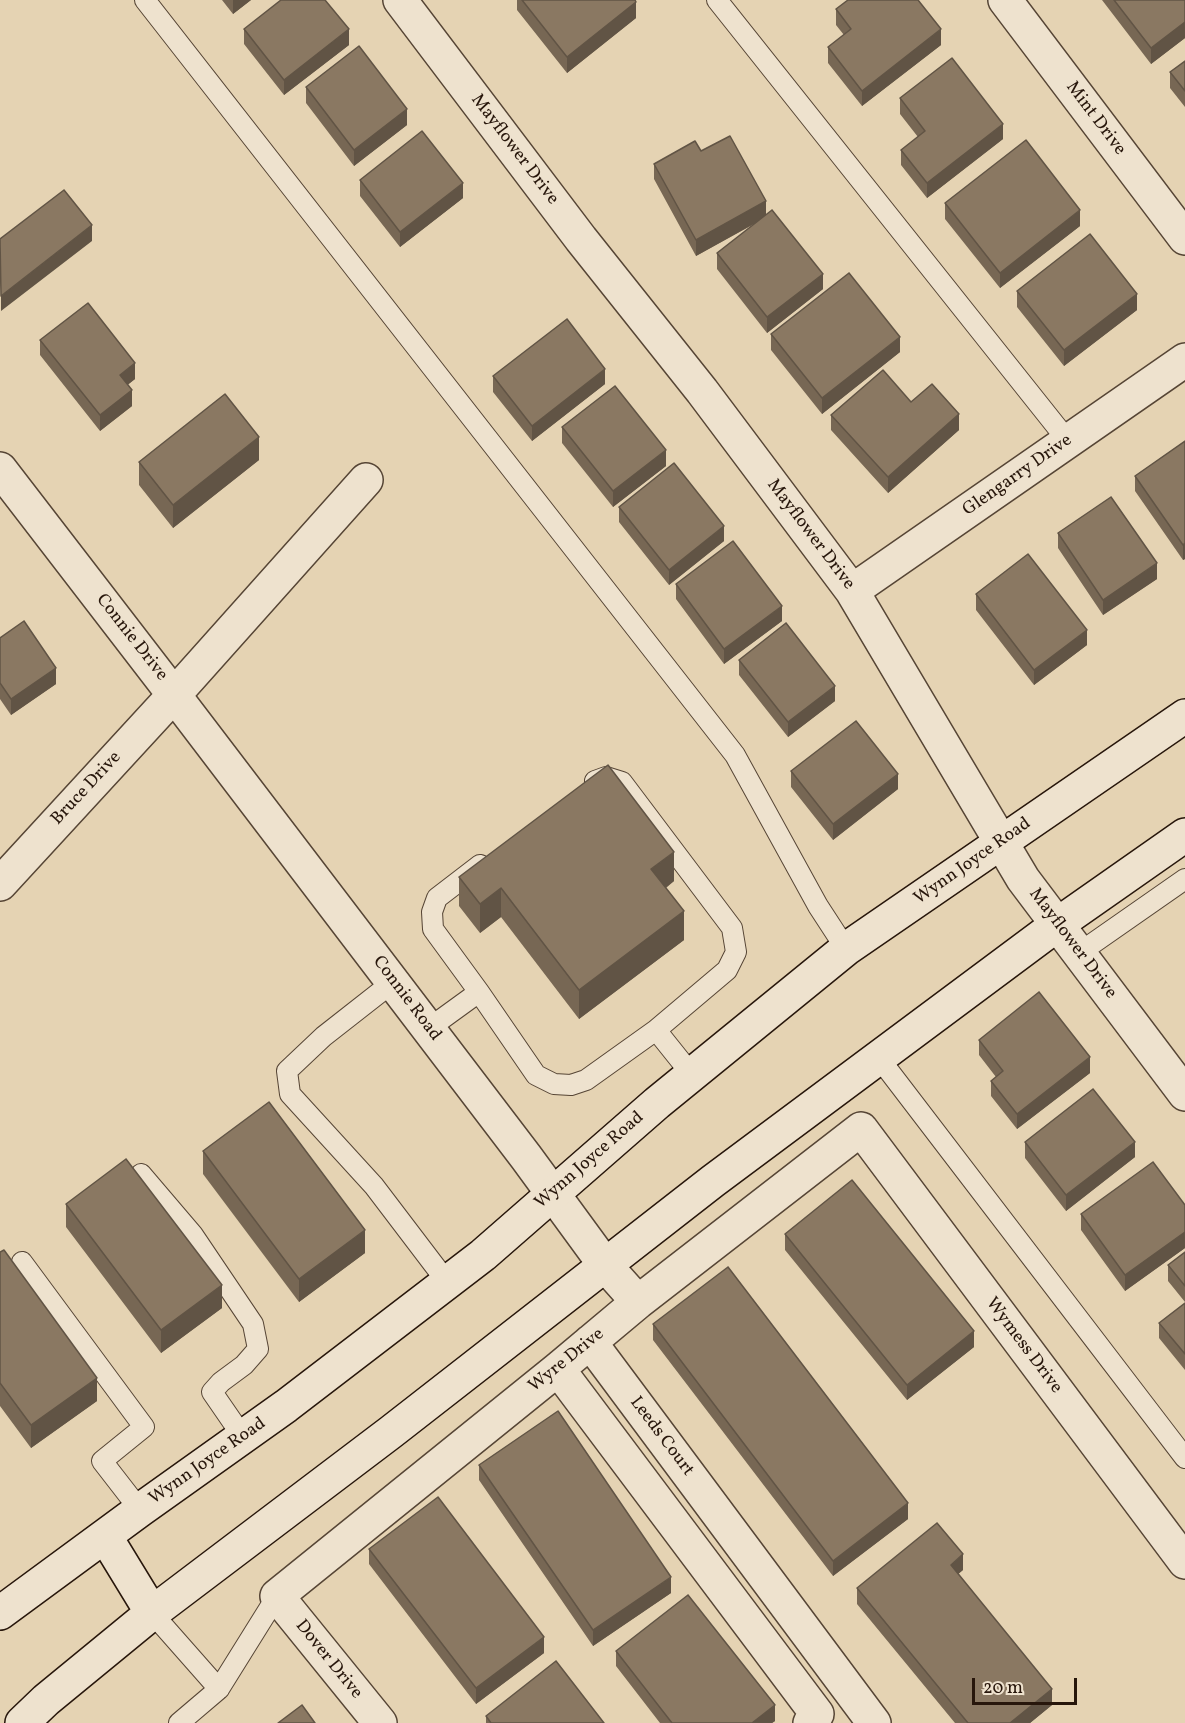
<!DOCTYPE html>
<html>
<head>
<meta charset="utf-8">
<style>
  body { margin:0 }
  #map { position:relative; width:1185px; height:1723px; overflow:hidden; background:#e5d3b3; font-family:Vollkorn,serif }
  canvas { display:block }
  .scale { position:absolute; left:972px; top:1678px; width:105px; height:27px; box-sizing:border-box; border:3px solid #27160b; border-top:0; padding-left:8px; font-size:18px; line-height:21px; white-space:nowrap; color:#27160b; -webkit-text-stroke:4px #eee2ce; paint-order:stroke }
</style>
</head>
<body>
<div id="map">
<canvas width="1185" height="1723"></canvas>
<div class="scale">20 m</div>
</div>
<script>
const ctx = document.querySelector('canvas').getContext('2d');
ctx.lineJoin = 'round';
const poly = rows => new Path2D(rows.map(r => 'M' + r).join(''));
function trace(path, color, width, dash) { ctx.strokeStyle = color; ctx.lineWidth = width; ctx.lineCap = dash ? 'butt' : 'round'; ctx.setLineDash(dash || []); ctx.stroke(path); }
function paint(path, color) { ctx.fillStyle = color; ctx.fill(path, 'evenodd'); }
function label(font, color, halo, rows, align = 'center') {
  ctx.font = font + ' Vollkorn,serif'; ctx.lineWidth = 4.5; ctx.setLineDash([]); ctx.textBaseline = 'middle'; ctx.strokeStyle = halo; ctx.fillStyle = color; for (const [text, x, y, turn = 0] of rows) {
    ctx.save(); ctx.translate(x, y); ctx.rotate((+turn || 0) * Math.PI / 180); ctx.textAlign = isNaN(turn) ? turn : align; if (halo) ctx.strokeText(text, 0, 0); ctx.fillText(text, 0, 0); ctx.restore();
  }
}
const service = poly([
  [145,0,735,755,818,906,846,949],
  [717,0,1068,441],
  [595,781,606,777,622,782,732,928,736,952,727,970,656,1030],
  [480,865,437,898,432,912,433,929,479,992,536,1075,554,1084,571,1085,586,1080,656,1030,692,1075],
  [1079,953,1185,879],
  [393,982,324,1036,287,1071,290,1094,374,1186,447,1282],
  [428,1029,479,992],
  [879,1058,1185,1458],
  [141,1174,193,1235,253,1324,258,1349,244,1365,221,1382,212,1392,243,1437],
  [22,1262,144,1427,102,1461,140,1510],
  [152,1613,219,1689,179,1723],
  [219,1689,277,1596]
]);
const minor = poly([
  [400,0,581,239,702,391,852,591,1023,879,1185,1094],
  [1005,0,1185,238],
  [0,469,174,695,526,1157,605,1265,638,1302],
  [852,591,1185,360],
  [0,884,174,695,366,480],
  [590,1342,874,1723],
  [558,1369,817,1714,810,1723],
  [380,1723,277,1596,558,1369,638,1302,861,1129,1185,1562]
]);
const secondary = poly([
  [105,1536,152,1613],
  [0,1613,140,1510,286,1406,483,1255,657,1103,846,949,1185,716],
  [22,1723,46,1700,152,1613,391,1432,713,1181,1058,924,1185,835]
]);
trace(service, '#564535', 22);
trace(minor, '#564535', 36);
trace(secondary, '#27160b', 36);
trace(service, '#eee2ce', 20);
trace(minor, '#eee2ce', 33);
trace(secondary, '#eee2ce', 33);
paint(poly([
  [222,0,251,0,233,14],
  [517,0,635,0,636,18,567,73,517,10],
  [1102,0,1185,0,1185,38,1151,64],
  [836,9,941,45,862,106,828,63,828,47,844,35,836,25],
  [244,29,349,45,284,95,244,44],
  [1185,61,1185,107,1170,88,1170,72],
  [306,87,407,125,354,166,306,103],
  [900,98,1003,139,927,198,901,165,901,150,918,137,900,114],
  [701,151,766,215,823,289,767,333,717,269,717,253,756,223,696,256,654,179,654,164],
  [360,180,463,198,400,247,360,196],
  [945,203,1080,226,1000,288,945,219],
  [1017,291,1137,310,1064,366,1017,307],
  [771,334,900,352,822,414,771,350],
  [40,340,135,379,127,385,132,406,100,431,40,355],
  [493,376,605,384,532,441,493,392],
  [911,402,959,430,888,493,831,430,831,415],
  [562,427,666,466,613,507,562,443],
  [1185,441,1185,559,1183,560,1135,491,1135,476],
  [259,460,173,528,139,485,139,462],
  [619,507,724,541,669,585,619,522],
  [1058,533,1157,579,1103,615,1058,548],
  [676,584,782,621,724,664,676,599],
  [976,594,1087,645,1034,685,976,610],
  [0,638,56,684,11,715,0,699],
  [739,660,835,701,788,737,739,675],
  [791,771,898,789,833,840,791,787],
  [459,877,674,881,666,888,684,940,579,1019,501,917,480,933,459,906],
  [979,1040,1090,1073,1017,1129,991,1096,991,1081,996,1077,979,1055],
  [1025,1142,1135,1157,1066,1211,1025,1158],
  [203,1151,365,1253,299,1302,203,1174],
  [66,1204,222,1308,161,1353,66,1227],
  [1185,1205,1185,1248,1125,1291,1081,1230,1081,1214],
  [785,1234,974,1347,907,1400,785,1250],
  [0,1252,97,1401,31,1448,0,1406],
  [1185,1252,1185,1302,1168,1281,1168,1265],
  [1185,1303,1185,1370,1159,1338,1159,1323],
  [653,1324,908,1519,833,1576,653,1340],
  [479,1465,671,1593,593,1646,479,1480],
  [369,1549,544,1653,476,1704,369,1564],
  [963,1570,958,1574,1052,1705,1030,1723,955,1723,857,1604,857,1588],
  [616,1651,775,1721,772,1723,660,1723,616,1666],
  [486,1716,604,1723,486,1723]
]), '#776754');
paint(poly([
  [233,0,251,0,233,14],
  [636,2,636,18,567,73,567,57],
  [1185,22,1185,38,1151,64,1151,48],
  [349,29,349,45,284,95,284,80],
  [941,29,941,45,862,106,862,91],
  [407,109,407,125,354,166,354,150],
  [1003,124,1003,139,927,198,927,183],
  [463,183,463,198,400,247,400,232],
  [766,201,766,217,696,256,696,240],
  [1080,210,1080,226,1000,288,1000,273],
  [92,225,92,241,1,311,1,296],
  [823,274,823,289,767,333,767,317],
  [1137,294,1137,310,1064,366,1064,350],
  [900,337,900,352,822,414,822,398],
  [135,363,135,379,120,391,120,375],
  [605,369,605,384,532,441,532,426],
  [132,390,132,406,100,431,100,415],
  [959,414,959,430,888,493,888,477],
  [259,437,259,460,173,528,173,505],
  [666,450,666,466,613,507,613,491],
  [724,526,724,541,669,585,669,570],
  [1185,543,1185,559,1183,560,1183,545],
  [1157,563,1157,579,1103,615,1103,600],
  [782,606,782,621,724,664,724,649],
  [1087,630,1087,645,1034,685,1034,670],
  [56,668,56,684,11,715,11,699],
  [835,686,835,701,788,737,788,722],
  [898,774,898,789,833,840,833,824],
  [674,852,674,881,651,899,651,869],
  [501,888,501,917,480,933,480,904],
  [684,911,684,940,579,1019,579,990],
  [1090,1057,1090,1073,1017,1129,1017,1114],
  [1135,1142,1135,1157,1066,1211,1066,1195],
  [365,1230,365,1253,299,1302,299,1279],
  [1185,1232,1185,1248,1125,1291,1125,1275],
  [222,1285,222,1308,161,1353,161,1330],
  [974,1331,974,1347,907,1400,907,1385],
  [97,1378,97,1401,31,1448,31,1425],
  [908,1503,908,1519,833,1576,833,1561],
  [963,1554,963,1570,951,1580,951,1565],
  [671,1577,671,1593,593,1646,593,1630],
  [544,1637,544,1653,476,1704,476,1688],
  [1052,1689,1052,1705,1030,1723,1010,1723],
  [775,1705,775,1721,772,1723,752,1723]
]), '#615445');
const building = poly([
  [281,0,325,0,349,29,284,80,244,29,281,0],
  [522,0,635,0,636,2,567,57,522,0],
  [848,0,918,0,941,29,862,91,828,47,851,29,836,9,848,0],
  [1114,0,1185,0,1185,22,1151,48,1114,0],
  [359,46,407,109,354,150,306,87,359,46],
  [952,58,1003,124,927,183,901,150,925,131,900,98,952,58],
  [1185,61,1185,91,1170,72,1185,61],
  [422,131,463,183,400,232,360,180,422,131],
  [730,136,766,201,696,240,654,164,695,141,701,151,730,136],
  [1026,140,1080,210,1000,273,945,203,1026,140],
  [64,190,92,225,1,296,0,239,64,190],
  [772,210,823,274,767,317,717,253,772,210],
  [1090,234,1137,294,1064,350,1017,291,1090,234],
  [849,273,900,337,822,398,771,334,849,273],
  [88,303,135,363,120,375,132,390,100,415,40,340,88,303],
  [567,319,605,369,532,426,493,376,567,319],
  [883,370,911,402,932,384,959,414,888,477,831,415,883,370],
  [615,386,666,450,613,491,562,427,615,386],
  [225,394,259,437,173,505,139,462,225,394],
  [1185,441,1185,543,1183,545,1135,476,1185,441],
  [674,463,724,526,669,570,619,507,674,463],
  [1111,497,1157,563,1103,600,1058,533,1111,497],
  [733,541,782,606,724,649,676,584,733,541],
  [1028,554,1087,630,1034,670,976,594,1028,554],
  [24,621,56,668,11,699,0,683,0,638,24,621],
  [786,623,835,686,788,722,739,660,786,623],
  [856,721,898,774,833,824,791,771,856,721],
  [608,765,674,852,651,869,684,911,579,990,501,888,480,904,459,877,608,765],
  [1039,992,1090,1057,1017,1114,991,1081,1003,1071,979,1040,1039,992],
  [1093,1089,1135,1142,1066,1195,1025,1142,1093,1089],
  [269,1102,365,1230,299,1279,203,1151,269,1102],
  [126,1159,222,1285,161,1330,66,1204,126,1159],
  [1153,1162,1185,1205,1185,1232,1125,1275,1081,1214,1153,1162],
  [852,1180,974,1331,907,1385,785,1234,852,1180],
  [4,1250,97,1378,31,1425,0,1383,0,1252,4,1250],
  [1185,1252,1185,1286,1168,1265,1185,1252],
  [728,1267,908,1503,833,1561,653,1324,728,1267],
  [1185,1303,1185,1354,1159,1323,1185,1303],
  [558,1411,671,1577,593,1630,479,1465,558,1411],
  [438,1497,544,1637,476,1688,369,1549,438,1497],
  [937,1523,963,1554,951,1565,1052,1689,1010,1723,968,1723,857,1588,937,1523],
  [688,1595,775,1705,752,1723,672,1723,616,1651,688,1595],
  [556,1661,604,1723,491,1723,486,1716,556,1661],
  [302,1705,315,1723,278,1723,302,1705]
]);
paint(building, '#8a7862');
trace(building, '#615445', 1.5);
label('18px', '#27160b', '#eee2ce', [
  ["Mint Drive",1095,119,53],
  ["Mayflower Drive",514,150,53],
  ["Glengarry Drive",1018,476,-35],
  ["Mayflower Drive",810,535,53],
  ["Connie Drive",131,638,52],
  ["Bruce Drive",87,789,-47],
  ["Wynn Joyce Road",973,862,-35],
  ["Mayflower Drive",1072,944,53],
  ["Connie Road",406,999,53],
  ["Wynn Joyce Road",590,1161,-41],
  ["Wymess Drive",1023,1346,53],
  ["Wyre Drive",567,1361,-39],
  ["Leeds Court",661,1437,53],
  ["Wynn Joyce Road",208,1462,-35],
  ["Dover Drive",328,1660,51]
]);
</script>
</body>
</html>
